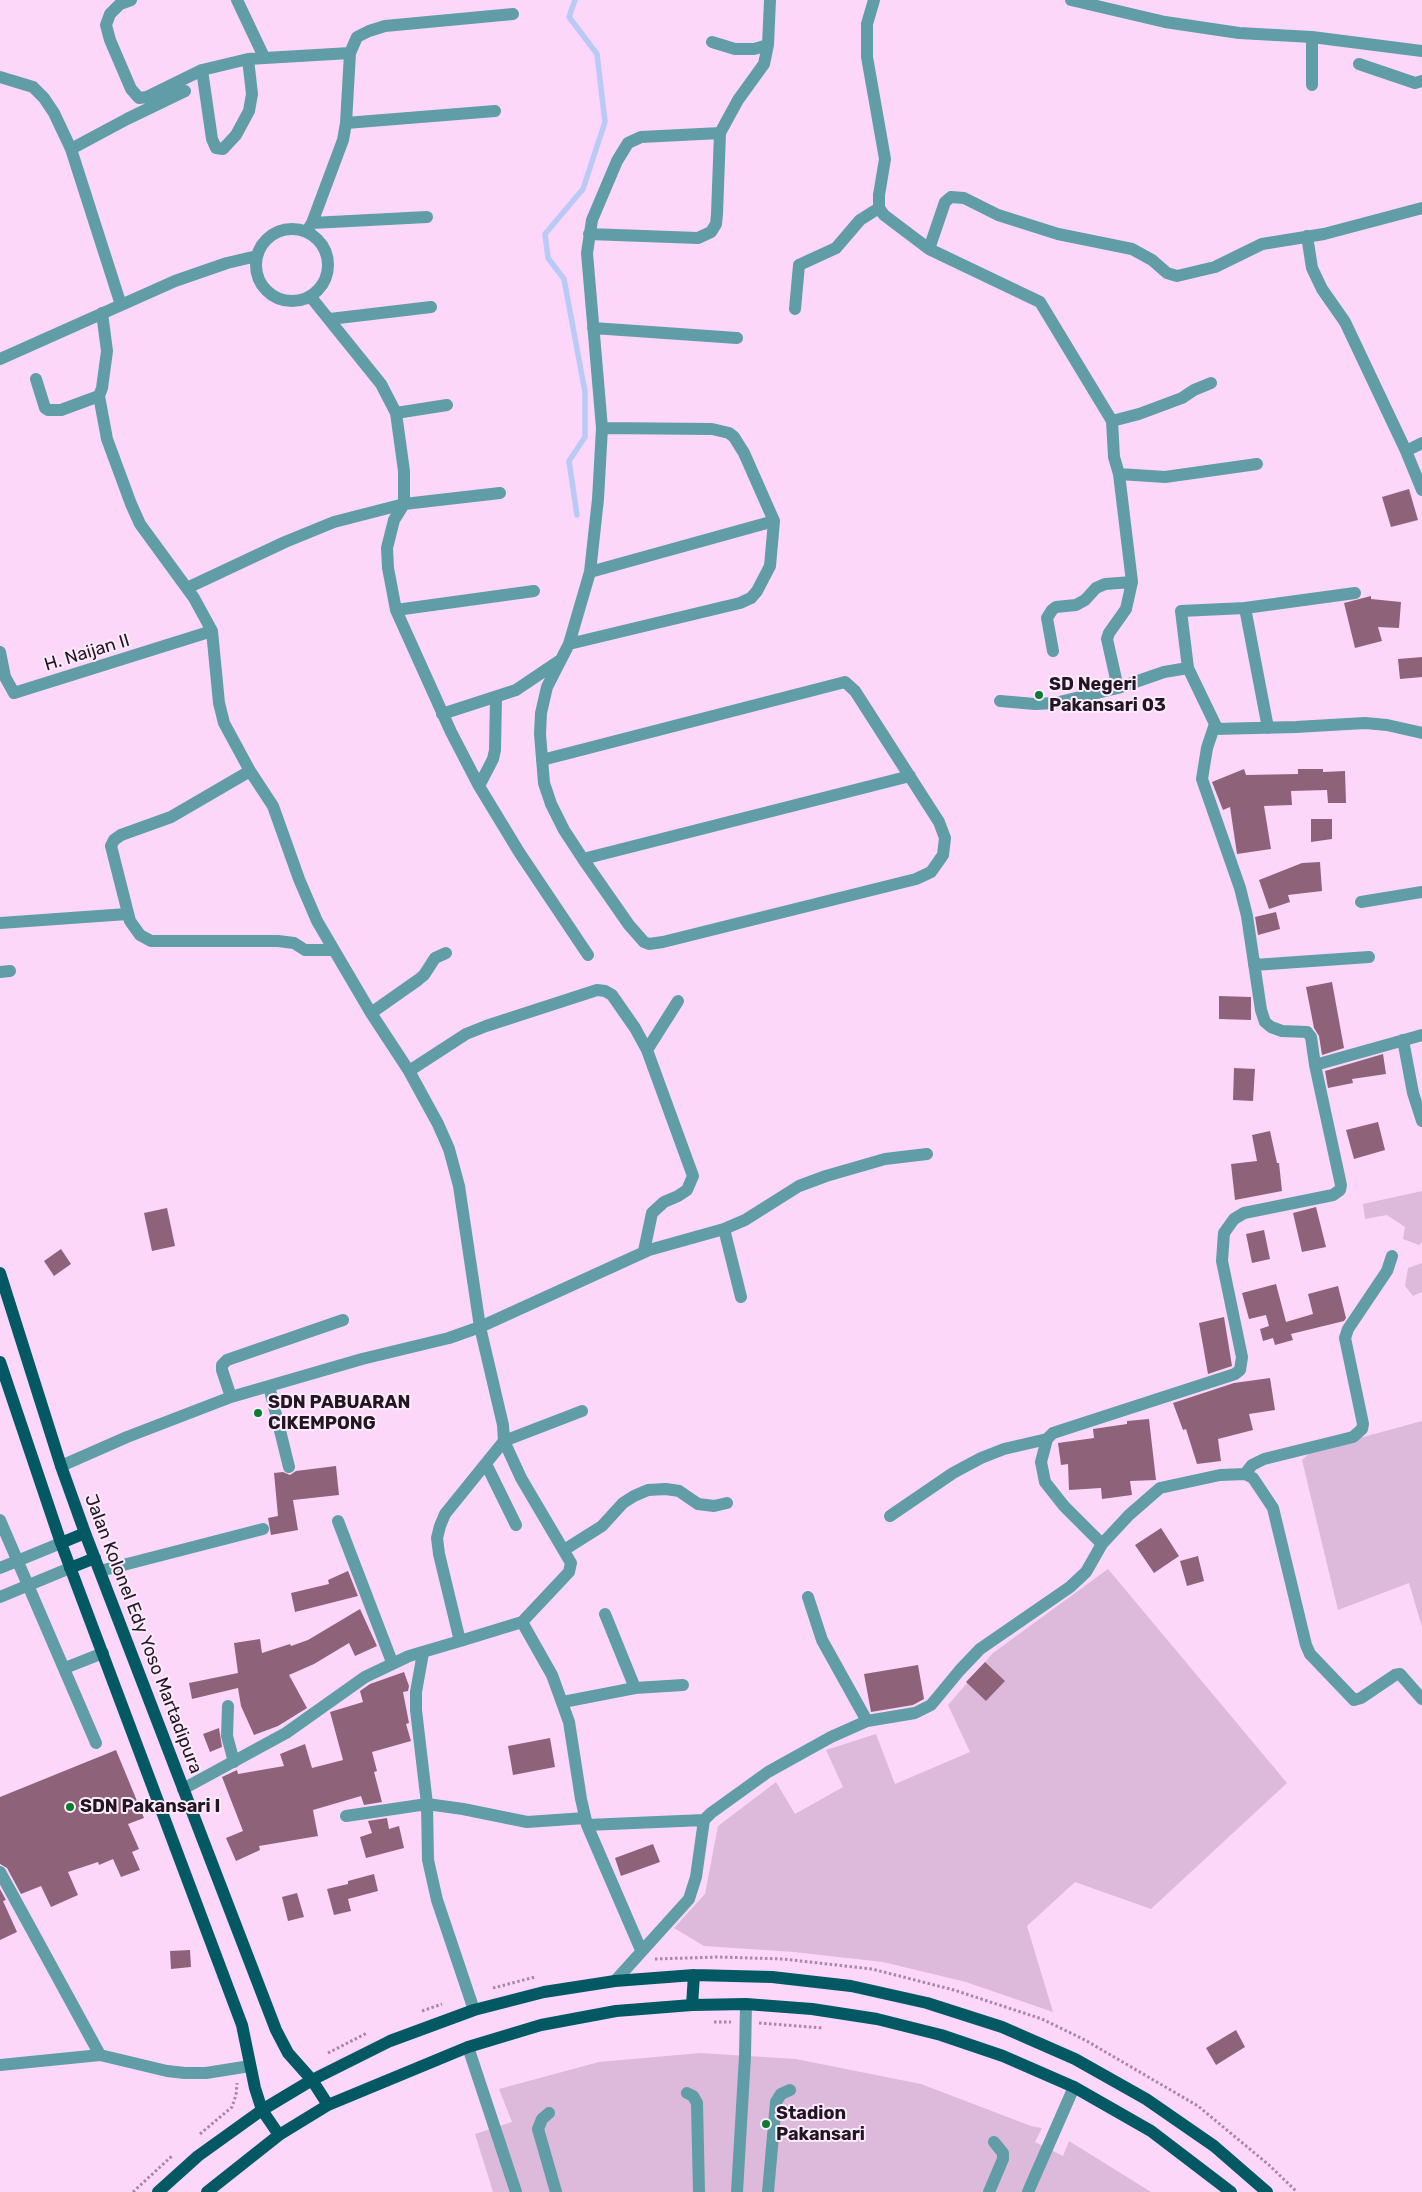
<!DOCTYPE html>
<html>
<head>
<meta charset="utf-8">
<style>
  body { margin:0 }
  canvas { display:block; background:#fcd7fa }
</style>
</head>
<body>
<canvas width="1422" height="2192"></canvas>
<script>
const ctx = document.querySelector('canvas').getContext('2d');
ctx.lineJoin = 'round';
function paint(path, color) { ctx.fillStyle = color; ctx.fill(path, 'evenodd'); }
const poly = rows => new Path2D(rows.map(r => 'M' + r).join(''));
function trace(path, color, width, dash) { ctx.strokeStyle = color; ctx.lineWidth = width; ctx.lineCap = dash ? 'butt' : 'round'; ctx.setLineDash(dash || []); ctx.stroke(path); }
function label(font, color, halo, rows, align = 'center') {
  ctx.font = font + ' Rubik,sans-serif'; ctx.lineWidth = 4; ctx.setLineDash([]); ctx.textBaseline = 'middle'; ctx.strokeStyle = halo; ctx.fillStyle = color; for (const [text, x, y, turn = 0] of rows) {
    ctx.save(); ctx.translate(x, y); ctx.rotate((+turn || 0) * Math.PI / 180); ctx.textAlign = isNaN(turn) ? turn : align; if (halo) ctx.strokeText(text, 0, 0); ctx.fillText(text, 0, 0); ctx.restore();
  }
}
paint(poly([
  [1422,1191,1422,1242,1419,1245,1403,1239,1405,1227,1387,1215,1365,1219,1363,1204],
  [1422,1263,1422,1292,1413,1296,1405,1286,1408,1268],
  [1422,1421,1422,1627,1409,1583,1338,1610,1302,1460,1312,1451],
  [1108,1569,1287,1783,1151,1909,1075,1882,1027,1926,1053,2012,966,1982,883,1962,794,1952,704,1946,674,1928,705,1894,718,1826,776,1782,795,1814,843,1787,826,1750,876,1734,895,1784,970,1752,948,1705,993,1653],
  [700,2053,796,2059,921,2084,1031,2126,1042,2128,1035,2142,1063,2156,1069,2141,1151,2192,493,2192,475,2134,512,2122,499,2089,599,2062]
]), '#ddb9db');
trace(poly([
  [575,0,569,17,597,54,605,122,583,189,545,234,548,258,564,279,585,392,585,437,569,461,577,515]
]), '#b9caf7', 5.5);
paint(poly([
  [1409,489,1418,520,1391,527,1382,497],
  [1371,596,1371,599,1401,602,1399,628,1378,627,1382,641,1355,648,1344,603],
  [1422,657,1422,677,1400,679,1398,659],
  [1244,769,1246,775,1298,774,1298,769,1323,769,1323,772,1345,771,1346,803,1328,803,1327,790,1291,791,1292,805,1264,806,1271,849,1237,854,1230,807,1223,810,1212,782],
  [1311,819,1332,819,1332,839,1311,842],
  [1320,862,1322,891,1288,895,1290,902,1269,909,1259,880,1302,863],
  [1276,912,1280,929,1258,935,1255,917],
  [1332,982,1344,1048,1322,1055,1319,1036,1314,1028,1306,987],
  [1219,996,1251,997,1251,1020,1219,1019],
  [1383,1054,1386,1074,1352,1079,1353,1083,1328,1088,1325,1071],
  [1234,1068,1255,1069,1253,1101,1233,1100],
  [1378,1122,1385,1150,1354,1159,1346,1130],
  [1270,1131,1277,1163,1279,1163,1282,1191,1235,1200,1231,1164,1257,1161,1252,1135],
  [1316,1207,1326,1247,1302,1252,1293,1213],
  [167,1208,175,1246,152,1251,144,1213],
  [1264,1230,1270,1259,1252,1263,1246,1234],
  [61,1249,71,1264,54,1276,44,1261],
  [1276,1284,1286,1322,1313,1314,1308,1294,1338,1286,1346,1318,1344,1321,1291,1334,1293,1340,1275,1345,1273,1338,1263,1341,1260,1329,1269,1326,1266,1315,1249,1319,1242,1293],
  [1224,1317,1232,1366,1208,1374,1199,1323],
  [1270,1378,1275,1410,1249,1414,1253,1430,1218,1439,1221,1461,1197,1464,1186,1429,1183,1430,1173,1403,1234,1383],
  [1149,1419,1156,1480,1130,1481,1132,1495,1102,1499,1101,1488,1069,1490,1068,1464,1061,1465,1058,1443,1094,1438,1093,1429,1127,1424,1127,1421],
  [336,1466,339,1495,293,1500,298,1530,271,1535,268,1518,278,1516,274,1473,283,1472,290,1475,296,1471],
  [1161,1528,1179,1556,1154,1573,1135,1545],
  [1198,1556,1204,1581,1187,1586,1180,1561],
  [348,1571,358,1596,295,1612,291,1593,329,1584,328,1580],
  [360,1609,377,1646,355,1656,349,1643,314,1664,289,1675,307,1708,278,1726,254,1735,241,1706,238,1688,192,1699,189,1683,238,1673,234,1643,260,1639,262,1653,290,1644,291,1646,308,1640],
  [985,1662,1005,1681,986,1701,966,1682],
  [918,1665,924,1699,913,1705,871,1712,864,1674],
  [404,1672,409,1686,408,1691,403,1692,409,1723,406,1724,411,1741,372,1752,377,1771,374,1772,382,1802,364,1805,361,1796,313,1810,318,1836,259,1846,260,1850,236,1861,226,1838,243,1831,222,1777,237,1770,238,1774,284,1766,280,1754,305,1744,312,1768,343,1760,330,1712,363,1702,360,1691,370,1684],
  [219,1728,222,1747,210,1752,203,1734],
  [550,1738,555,1767,513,1775,508,1746],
  [116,1750,144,1818,128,1824,139,1849,132,1852,140,1870,121,1877,113,1859,99,1865,98,1862,68,1872,78,1895,51,1907,41,1886,21,1894,7,1868,0,1864,0,1797],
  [387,1818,389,1829,399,1826,404,1848,366,1858,360,1837,372,1833,368,1821],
  [653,1844,660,1862,621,1876,615,1858],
  [374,1874,378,1891,348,1899,351,1911,334,1915,327,1889,348,1884,348,1881],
  [0,1889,6,1900,3,1901,17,1932,0,1940],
  [297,1893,304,1917,288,1921,282,1897],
  [190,1950,191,1967,171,1969,170,1951],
  [1236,2030,1245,2047,1216,2065,1206,2048]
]), '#8e6379');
trace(poly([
  [655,1959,718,1957,783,1959,872,1969,954,1990,1042,2019,1085,2040,1198,2106,1269,2165,1297,2192],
  [493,1988,535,1977],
  [422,2011,442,2004],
  [714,2022,731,2022],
  [759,2023,823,2028],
  [328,2053,367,2033],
  [200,2134,232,2107,236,2095,237,2083],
  [133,2192,173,2155]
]), '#a589a4', 3, [2.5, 2.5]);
trace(poly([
  [131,0,120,4,110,14,106,25,110,40,131,89,139,98,147,97,202,70,248,59,350,53],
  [237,0,264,57],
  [874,0,867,24,867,57,885,159,879,195,879,208,884,215,929,249,1040,302,1112,421],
  [1071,0,1165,22,1239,33,1312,37,1422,51],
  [712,42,735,49,754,49,768,45],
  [1359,64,1415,83,1422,81],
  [202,70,212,139,216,148,223,149,236,135,249,111,252,94,248,59],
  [0,77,33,87,44,98,54,113,71,149,121,305],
  [1312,85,1312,37],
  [346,123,495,111],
  [71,149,127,119,185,91],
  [312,223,427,217],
  '256 265a36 36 0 1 1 72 0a36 36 0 1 1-72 0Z',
  [307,231,312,223,343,140,346,123,350,53,357,37,369,31,385,26,513,14],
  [589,234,698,238,711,232,716,224,717,214,720,133],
  [1307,236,1312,268,1322,289,1345,322,1406,451,1422,490],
  [929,249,945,202,951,197,964,198,998,215,1058,234,1132,249,1152,260,1167,273,1177,276,1215,267,1262,244,1324,234,1422,208],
  [310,296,381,384,396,413,404,471,404,504,394,520,387,548,388,568,396,610,451,732,479,786,519,852,588,955],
  [795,309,799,265,836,248,860,220,879,208],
  [102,313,107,351,102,388,99,396,107,439,131,504,140,524,194,598,212,631,219,703,224,723,250,771,273,806,299,879,317,921,371,1013,409,1071,438,1124,449,1149,459,1186,480,1327,503,1425,504,1441,445,1514,440,1526,437,1538,439,1554,460,1641,409,1656,365,1677,286,1733,183,1789],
  [330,319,431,307],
  [593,328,737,338],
  [0,359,175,281,227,263,257,256],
  [36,379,45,408,48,410,61,410,99,396],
  [1211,383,1194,390,1182,398,1139,414,1112,421,1114,457,1119,474,1165,477,1257,464],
  [396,413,447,405],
  [1406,451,1422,443],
  [590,572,774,521],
  [187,588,285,542,334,522,404,504,500,493],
  [1245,608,1268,728],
  [396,610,534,591],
  [569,644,740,603,751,598,757,591,770,566,774,521,744,453,734,437,729,433,712,429,602,428],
  [1053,651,1047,618,1052,610,1056,607,1076,605,1085,600,1096,588,1105,584,1132,582],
  [0,652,5,677,14,693,212,631],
  [1118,688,1107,639,1109,633,1126,609,1132,582,1119,474],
  [1000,701,1035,704,1055,703,1118,688,1164,672,1188,668],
  [442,714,516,690,559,661],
  [1214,729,1296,727,1365,723,1387,725,1422,733],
  [542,760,845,682,855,691,939,822,945,838,943,855,931,872,916,879,663,942,649,944,644,942,629,925,583,859,564,830,551,804,544,783,540,734,541,713,547,687,569,644,590,572,598,499,602,428,587,253,592,220,617,161,628,143,641,137,720,133,738,100,764,64,768,45,770,0],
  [250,771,171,817,121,835,114,840,111,846,130,921,140,935,151,941,278,941,294,943,305,950,333,950],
  [479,786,493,759,495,750,496,697],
  [583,859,910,776],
  [1361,902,1422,892],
  [0,923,127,914],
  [1254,965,1369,957],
  [0,972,10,971],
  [371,1013,418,980,424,975,435,958,446,953],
  [1403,1040,1413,1093,1422,1121],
  [647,1050,678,1001],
  [1315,1065,1422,1035],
  [409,1071,466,1034,486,1026,597,990,605,991,612,995,635,1028,647,1050,693,1176,687,1190,678,1196,664,1202,652,1213,644,1251],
  [724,1229,741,1297],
  [269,1386,289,1467],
  [231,1397,222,1370,222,1365,227,1360,343,1320],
  [582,1411,504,1441,521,1478,571,1563,569,1572,522,1622,552,1675,569,1722,581,1799,587,1825,704,1820],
  [486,1464,516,1525],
  [61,1466,127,1437,231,1397,362,1359,449,1338,480,1327,649,1250,724,1229,745,1220,799,1186,826,1176,885,1159,927,1154],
  [1245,1474,1252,1465,1264,1459,1353,1437,1362,1429,1363,1424,1345,1338,1348,1329,1387,1271,1392,1256],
  [890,1516,953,1473,981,1458,1004,1449,1047,1439],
  [0,1520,96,1743],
  [338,1521,392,1662],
  [1102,1544,1064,1506,1045,1482,1041,1462,1047,1439,1053,1433,1235,1374,1240,1370,1242,1357,1222,1261,1224,1233,1234,1219,1244,1213,1333,1195,1340,1190,1341,1185,1315,1065,1311,1037,1307,1032,1282,1031,1271,1027,1265,1022,1261,1010,1247,916,1240,888,1202,779,1207,748,1215,724,1188,668,1181,611,1245,608,1355,593],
  [564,1550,602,1526,623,1503,634,1496,648,1490,666,1489,679,1491,698,1504,714,1506,727,1503],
  [0,1568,61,1543],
  [100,1571,263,1529],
  [0,1597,70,1568],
  [808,1597,822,1640,867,1721],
  [605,1614,635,1688],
  [460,1641,522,1622],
  [423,1653,416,1692,416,1710,427,1804,428,1860,437,1900,474,2010],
  [65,1668,103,1653],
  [563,1702,635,1688,683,1685],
  [228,1706,227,1736,234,1762],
  [346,1816,427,1804,463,1809,527,1822,585,1818],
  [587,1825,641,1950],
  [0,1872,100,2055],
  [615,1981,689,1899,696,1877,704,1820,711,1813,768,1772,831,1737,867,1721,915,1713,931,1705,960,1670,980,1649,1070,1587,1086,1572,1102,1544,1129,1515,1160,1488,1220,1475,1245,1474,1253,1478,1273,1508,1306,1645,1310,1654,1354,1700,1361,1698,1395,1675,1400,1674,1422,1699],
  [468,2047,516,2192],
  [0,2065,100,2055,167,2071,185,2073,206,2073,250,2066],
  [687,2093,693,2096,697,2103,699,2192],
  [549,2113,542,2119,538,2129,556,2192],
  [737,2192,745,2056,746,2004],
  [768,2192,776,2102,781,2094,790,2090],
  [989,2192,1003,2159,1003,2153,994,2142],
  [1028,2192,1074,2087]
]), '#619da6', 12);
trace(poly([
  [0,1273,61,1466,85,1533,276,2030,288,2053,312,2080,328,2105],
  [0,1362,61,1543,242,2025,255,2088,262,2110,279,2135],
  [61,1543,85,1533],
  [70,1568,95,1558],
  [692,2005,694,1975],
  [158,2192,198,2156,262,2110,312,2080,390,2041,474,2010,544,1992,615,1981,694,1975,772,1977,851,1986,927,2003,1002,2027,1075,2059,1146,2099,1214,2146,1267,2192],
  [207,2192,279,2135,328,2105,468,2047,541,2025,616,2011,692,2005,746,2004,812,2009,877,2019,941,2035,1003,2056,1074,2087,1151,2131,1231,2192]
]), '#035963', 12);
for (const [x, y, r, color] of [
  [1039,695,5,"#0a7b30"],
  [258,1413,5,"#0a7b30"],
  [70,1807,5,"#0a7b30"],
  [766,2124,5,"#0a7b30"]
]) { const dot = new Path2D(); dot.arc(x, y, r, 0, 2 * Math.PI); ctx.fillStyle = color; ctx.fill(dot); trace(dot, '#fcecfb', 2); }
label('18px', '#231623', '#fcecfb', [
  ["H. Naijan II",87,653,-17],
  ["Jalan Kolonel Edy Yoso Martadipura",143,1634,69]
]);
label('bold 18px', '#231623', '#fcecfb', [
  ["SD Negeri",1049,685],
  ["Pakansari 03",1049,706],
  ["SDN PABUARAN",268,1403],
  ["CIKEMPONG",268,1424],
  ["SDN Pakansari I",80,1807],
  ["Stadion",776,2114],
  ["Pakansari",776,2135]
], 'left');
</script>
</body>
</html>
